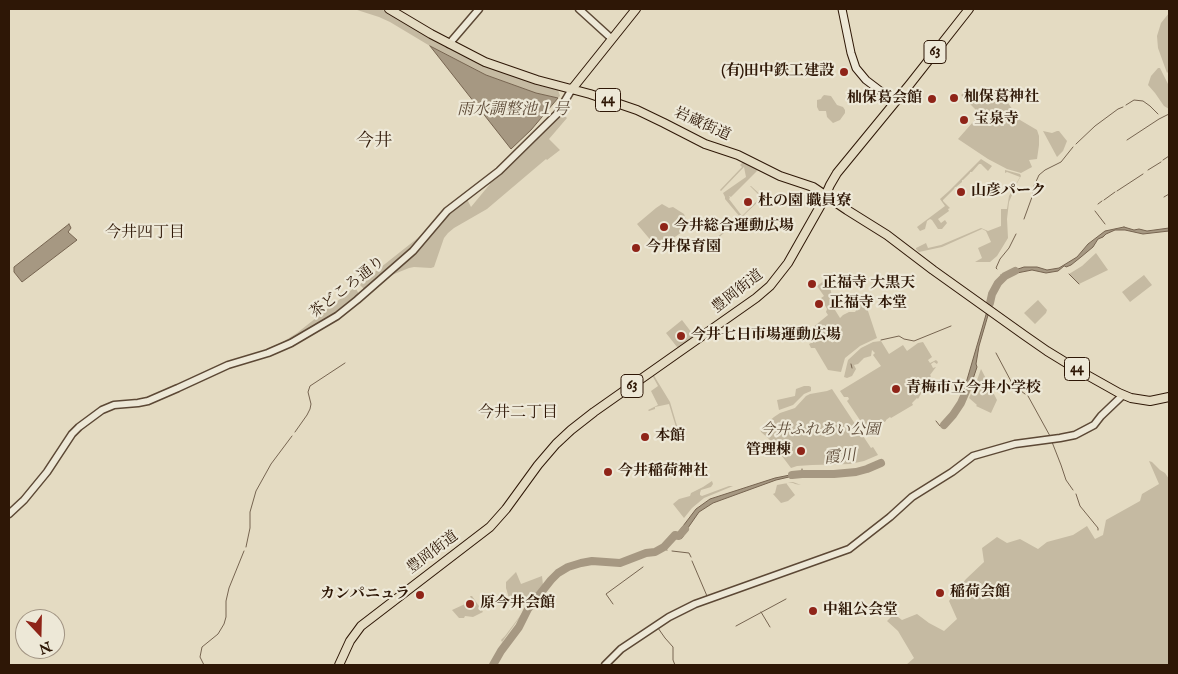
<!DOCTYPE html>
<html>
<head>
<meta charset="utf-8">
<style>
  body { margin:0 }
  #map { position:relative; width:1178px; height:674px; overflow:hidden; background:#e4dbc2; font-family:"IM FELL English",serif }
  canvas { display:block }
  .frame { position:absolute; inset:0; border:10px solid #2e1706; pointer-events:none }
  .north { position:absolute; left:15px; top:609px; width:50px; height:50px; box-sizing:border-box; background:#ede8d7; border:1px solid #a19483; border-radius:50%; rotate:159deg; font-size:14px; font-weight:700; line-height:20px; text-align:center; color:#2e1706 }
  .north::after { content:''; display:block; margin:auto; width:18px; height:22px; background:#8f2418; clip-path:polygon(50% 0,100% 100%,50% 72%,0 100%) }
</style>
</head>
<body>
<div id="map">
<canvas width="1178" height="674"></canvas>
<div class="frame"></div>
<div class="north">N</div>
</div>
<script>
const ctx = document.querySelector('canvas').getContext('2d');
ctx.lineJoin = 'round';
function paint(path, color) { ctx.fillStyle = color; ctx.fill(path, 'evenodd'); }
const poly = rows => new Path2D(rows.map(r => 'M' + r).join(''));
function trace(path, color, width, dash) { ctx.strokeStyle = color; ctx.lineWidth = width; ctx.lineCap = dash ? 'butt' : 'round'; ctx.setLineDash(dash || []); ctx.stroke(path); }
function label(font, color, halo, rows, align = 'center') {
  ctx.font = font + ' "IM FELL English","Noto Serif JP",serif'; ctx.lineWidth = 4.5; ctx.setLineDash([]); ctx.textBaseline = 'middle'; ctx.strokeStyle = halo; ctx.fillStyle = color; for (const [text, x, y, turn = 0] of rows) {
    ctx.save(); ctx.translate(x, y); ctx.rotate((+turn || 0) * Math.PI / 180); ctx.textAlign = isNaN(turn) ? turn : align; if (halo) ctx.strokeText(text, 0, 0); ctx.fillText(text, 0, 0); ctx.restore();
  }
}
paint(poly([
  [354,9,380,9,383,10,391,14,429,37,479,63,537,85,558,90,560,96,558,98,536,93,486,75,430,46,390,22,379,17],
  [1169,13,1169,71,1167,73,1158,48,1157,36,1161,23],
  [1158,68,1160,68,1169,86,1169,109,1164,106,1155,93,1148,85,1151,76],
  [968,89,972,90,980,97,984,97,991,91,994,90,1008,103,1020,120,1037,130,1039,136,1039,145,1037,159,1029,160,1032,167,1021,173,1007,169,988,159,958,139,980,114,961,95],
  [824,95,831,96,837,105,843,107,845,110,845,113,840,120,833,123,827,117,826,111,819,111,817,107,817,100,821,99,822,97],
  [561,112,567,118,549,139,560,150,547,160,546,159,487,209,454,228,448,233,444,238,434,267,431,268,414,267,409,268,377,281,366,290,364,289,360,285,361,283,467,199,471,207,490,184,489,182,519,156,542,133],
  [1043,131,1052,133,1057,131,1059,131,1067,141,1063,151,1057,157],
  [981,159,992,166,988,171,981,164,979,164,972,172,970,172,970,173,963,180,962,180,962,182,956,187,955,187,954,189,943,200,943,201,950,208,948,209,949,211,938,219,941,223,945,220,947,223,942,229,938,229,932,220,930,219,927,221,925,229,920,231,917,227,945,206,940,199,949,191],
  [744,161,759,169,731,197,729,196,730,198,729,199,742,216,761,197,750,186,751,186,763,197,743,216,750,226,750,228,744,232,736,223,739,219,713,243,712,242,740,217,725,199,725,197,723,193,746,177,744,167,721,191,720,190,742,167,740,165],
  [1005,170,1020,174,1021,176,1017,183,1009,202,1007,219,1008,238,997,256,990,262,975,262,982,258,978,248,991,242,986,231,982,229,942,247,919,252,916,249,916,248,926,243,928,248,941,245,981,228,988,231,1001,226,1001,209,1007,209,1009,196,1020,177,1007,172,1005,173],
  [662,204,669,208,673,207,684,214,689,227,658,249,637,224,656,208],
  [1096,253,1108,270,1079,284,1069,274,1082,266],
  [1144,275,1152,285,1130,302,1122,292],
  [825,280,830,287,835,310,840,318,843,315,849,312,855,312,857,309,856,299,858,298,864,299,877,338,860,346,845,358,841,372,828,370,815,348,811,348,809,344,813,342,806,333,828,315,826,312,827,309,821,298,824,296,817,286],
  [354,288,356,289,359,294,331,318,294,341,266,351,266,349,281,343,297,333],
  [1038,300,1047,310,1046,313,1035,324,1024,313],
  [682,320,695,337,680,348,677,347,666,333],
  [881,341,889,354,903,345,907,351,918,343,923,342,932,357,928,360,930,363,936,360,938,362,937,364,934,362,931,364,933,368,936,367,930,375,931,376,918,399,917,398,912,403,913,405,891,418,890,417,886,420,886,421,868,432,847,401,849,399,848,397,844,397,840,391,881,366,873,355,875,353,872,350,871,356,864,358,858,364,854,365,856,369,852,376,847,378,844,377,848,360,861,348,873,342],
  [981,369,997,400,991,413,976,406,977,405,969,398,976,383],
  [653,374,670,402,680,436,679,437,669,404,655,407,655,409,649,411,648,410,658,405,651,391,658,386,652,375],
  [804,386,809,386,811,387,811,391,804,394,793,405,779,410,777,400,795,396,796,389],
  [832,389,871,448,873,447,878,455,864,461,850,464,812,465,797,466,791,468,769,439,761,432,760,429,774,417,780,413,795,408,806,396,810,394,827,391],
  [1149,461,1152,462,1160,470,1165,473,1169,479,1169,665,906,665,914,658,898,631,887,621,894,614,902,620,917,614,929,623,944,631,957,619,949,601,966,579,984,562,982,548,997,537,1007,543,1020,539,1038,549,1047,542,1073,535,1087,526,1095,539,1103,535,1106,520,1140,501,1142,494,1159,484],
  [712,481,713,484,711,487,701,490,700,493,700,495,702,496,729,486,733,486,704,498,692,508,684,518,673,504,679,499,690,496,691,493,703,487],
  [793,482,801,485,795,484,793,483,786,483,795,495,788,501,781,503,773,494,775,493,777,485],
  [516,572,521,584,542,576,543,585,502,642,501,640,505,636,526,608,516,595,509,598,506,588,506,582],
  [470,596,472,596,483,612,473,617,465,616,464,618,459,618,452,610,465,604,468,609,475,606]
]), '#c5baa2');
const water = poly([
  [430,46,486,75,536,93,558,98,531,130,511,149,430,46],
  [69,224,71,228,68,232,77,240,22,282,14,272,14,267,69,224],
  [1124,227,1134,230,1139,229,1147,231,1169,228,1169,231,1143,234,1125,230,1115,230,1106,234,1103,237,1098,239,1093,247,1081,257,1071,265,1066,267,1065,266,1064,266,1058,271,1046,273,1032,270,1007,275,1012,271,1024,267,1037,267,1047,270,1059,268,1077,257,1088,244,1105,231,1124,227],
  [992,294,991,305,979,346,976,364,977,367,972,382,964,399,964,390,992,294],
  [800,473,802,474,776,480,713,503,699,512,683,535,683,537,681,539,676,534,680,530,696,509,710,499,775,478,800,473]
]);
paint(water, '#a69882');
trace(water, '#766450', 1);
trace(poly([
  [1126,105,1134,100,1143,101,1150,106,1158,114],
  [1127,140,1159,119,1169,114],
  [1076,144,1095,126,1118,109,1123,107],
  [1163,160,1169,156],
  [1148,170,1161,162],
  [1117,191,1143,174],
  [1164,197,1169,194],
  [1104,200,1115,192],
  [1098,204,1102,201],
  [1095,211,1105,224],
  [1024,219,1032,197,1034,186,1039,175,1045,170,1061,162,1073,147],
  [997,269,996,268,1000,259,1009,248,1016,234],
  [1069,274,1079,284],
  [1001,275,1003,278],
  [881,340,899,336,904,339,914,341,951,326],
  [996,353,1013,385,1025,394],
  [851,364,852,368],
  [1028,396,1050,436],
  [936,421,940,426],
  [295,432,307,415,310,409,311,404,308,392,310,386,345,363],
  [1052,442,1061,465,1066,480,1073,490],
  [802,469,802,474],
  [1076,494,1080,506,1098,528,1098,530],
  [246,547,250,528,250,512,256,491,271,464,292,436],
  [662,548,667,550],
  [672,551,689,553,691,557],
  [692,561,707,596],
  [613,604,606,594,643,567],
  [761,612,770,627],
  [736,626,786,599],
  [658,628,665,638,673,647,673,660,675,665],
  [204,665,200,657,202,647,218,634,224,624,226,617,226,601,229,588,244,551]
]), '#766450', 1);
trace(poly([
  [990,303,992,294,998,283,1005,276,1015,271],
  [944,425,953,415,961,403,967,389],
  [792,475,802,474,834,474,856,472,867,469,881,463],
  [493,665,501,651,519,627,528,609,551,580,558,573,568,567,581,563,592,561,620,563,646,553,655,552,664,547,675,535,679,536,685,529]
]), '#a69882', 8);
const tertiary = poly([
  [579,9,612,39],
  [449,44,479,9],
  [9,514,24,500,47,472,72,434,79,427,102,410,114,405,138,403,148,401,178,388,228,365,268,353,291,343,337,316,357,300,413,251,447,211,499,171,557,114,572,89],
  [605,665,621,649,669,617,695,604,849,549,890,517,912,497,952,472,973,456,1015,444,1060,438,1075,435,1094,425,1101,416,1123,395]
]);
const secondary = poly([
  [842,9,851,53,856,68,866,80,895,102]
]);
const primary = poly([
  [389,9,431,34,485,62,537,80,590,94,637,110,664,123,705,144,738,155,780,176,813,187,847,210,887,235,933,270,1024,335,1047,351,1078,370,1119,393,1131,398,1150,401,1169,397],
  [572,89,636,9],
  [339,665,350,641,361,626,490,527,506,509,538,465,556,444,571,430,594,412,756,298,770,286,788,263,822,203,830,185,837,173,910,84,969,9]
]);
trace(tertiary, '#5c4835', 9);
trace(secondary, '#2e1706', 9);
trace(primary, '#2e1706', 10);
trace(tertiary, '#ede8d7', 6);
trace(secondary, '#ede8d7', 7);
trace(primary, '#e4dbc2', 8);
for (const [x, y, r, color] of [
  [844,72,5,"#8f2418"],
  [954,98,5,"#8f2418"],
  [932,99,5,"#8f2418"],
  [964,120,5,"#8f2418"],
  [961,192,5,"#8f2418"],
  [748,202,5,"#8f2418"],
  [664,227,5,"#8f2418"],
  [636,248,5,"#8f2418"],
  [812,284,5,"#8f2418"],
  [819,304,5,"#8f2418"],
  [681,336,5,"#8f2418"],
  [896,389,5,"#8f2418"],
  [645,437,5,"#8f2418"],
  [801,451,5,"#8f2418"],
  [608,472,5,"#8f2418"],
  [940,593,5,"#8f2418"],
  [420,595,5,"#8f2418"],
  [470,604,5,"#8f2418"],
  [813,611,5,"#8f2418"]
]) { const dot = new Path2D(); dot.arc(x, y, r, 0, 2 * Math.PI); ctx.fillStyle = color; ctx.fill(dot); trace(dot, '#ede8d7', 2); }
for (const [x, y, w] of [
  [935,52,22],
  [608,100,25],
  [1077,369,25],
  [632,386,22]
]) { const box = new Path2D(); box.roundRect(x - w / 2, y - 11.5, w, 23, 4); ctx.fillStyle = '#ede8d7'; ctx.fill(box); trace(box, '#2e1706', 1); }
label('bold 14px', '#2e1706', null, [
  ["63",935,52],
  ["44",608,100],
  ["44",1077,369],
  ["63",632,386]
]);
label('bold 15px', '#2e1706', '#ede8d7', [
  ["(有)田中鉄工建設",834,72,"right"],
  ["杣保葛神社",964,98],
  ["杣保葛会館",922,99,"right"],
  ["宝泉寺",974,120],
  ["山彦パーク",971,192],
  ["杜の園 職員寮",758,202],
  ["今井総合運動広場",674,227],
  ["今井保育園",646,248],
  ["正福寺 大黒天",822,284],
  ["正福寺 本堂",829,304],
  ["今井七日市場運動広場",691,336],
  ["青梅市立今井小学校",906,389],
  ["本館",655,437],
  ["管理棟",791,451,"right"],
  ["今井稲荷神社",618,472],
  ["稲荷会館",950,593],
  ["カンパニュラ",410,595,"right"],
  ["原今井会館",480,604],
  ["中組公会堂",823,611]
], 'left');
label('15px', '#2e1706', '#ede8d7', [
  ["岩蔵街道",702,125,24],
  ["茶どころ通り",348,288,-38],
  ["豊岡街道",738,292,-38],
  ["豊岡街道",433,553,-37]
]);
label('italic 15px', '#5b4835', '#ede8d7', [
  ["今井ふれあい公園",820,431]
]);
label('italic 16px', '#5e4b38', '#ede8d7', [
  ["雨水調整池１号",513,111],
  ["霞川",840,458,-5]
]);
label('16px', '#2e1706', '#ede8d7', [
  ["今井四丁目",145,234],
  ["今井二丁目",518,414]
]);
label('18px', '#2e1706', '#ede8d7', [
  ["今井",374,142]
]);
</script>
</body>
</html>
